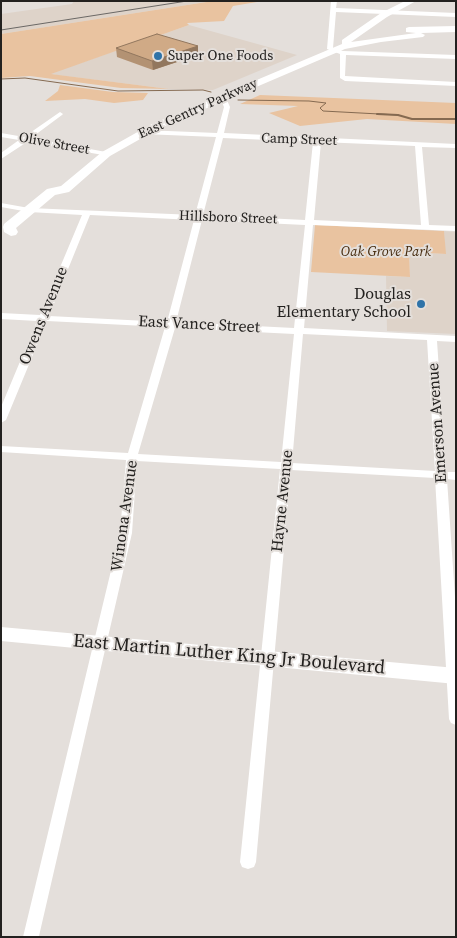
<!DOCTYPE html>
<html>
<head>
<meta charset="utf-8">
<style>
  body { margin:0 }
  #map { position:relative; width:457px; height:938px; overflow:hidden; background:#e4dfdb; font-family:"Source Serif 4",serif }
  canvas { display:block }
  .frame { position:absolute; inset:0; border:2px solid #23211f; pointer-events:none }
</style>
</head>
<body>
<div id="map">
<canvas width="457" height="938"></canvas>
<div class="frame"></div>
</div>
<script>
const ctx = document.querySelector('canvas').getContext('2d');
ctx.lineJoin = 'round';
function paint(path, color) { ctx.fillStyle = color; ctx.fill(path, 'evenodd'); }
const poly = rows => new Path2D(rows.map(r => 'M' + r).join(''));
function trace(path, color, width, dash) { ctx.strokeStyle = color; ctx.lineWidth = width; ctx.lineCap = dash ? 'butt' : 'round'; ctx.setLineDash(dash || []); ctx.stroke(path); }
function label(font, color, halo, rows, align = 'center') {
  ctx.font = font + ' "Source Serif 4",serif'; ctx.lineWidth = 4; ctx.setLineDash([]); ctx.textBaseline = 'middle'; ctx.strokeStyle = halo; ctx.fillStyle = color; for (const [text, x, y, turn = 0] of rows) {
    ctx.save(); ctx.translate(x, y); ctx.rotate((+turn || 0) * Math.PI / 180); ctx.textAlign = isNaN(turn) ? turn : align; if (halo) ctx.strokeText(text, 0, 0); ctx.fillText(text, 0, 0); ctx.restore();
  }
}
paint(poly([
  [74,1,213,1,1,34,1,14,72,4],
  [189,25,297,55,213,90,169,89,49,74],
  [444,231,456,232,456,334,387,331,386,276,410,277,409,252,445,254]
]), '#ded3c9');
paint(poly([
  [213,1,263,1,233,6,224,21,187,23,189,25,51,74,169,89,121,88,30,76,1,78,1,34],
  [60,85,113,92,148,93,143,100,114,103,85,99,45,101,58,91],
  [260,95,456,103,456,124,367,119,300,126,269,113,298,106,240,104],
  [315,225,444,231,446,254,409,252,410,277,311,272]
]), '#e9c3a0');
trace(poly([
  [1,79,25,78,118,91,203,90,211,92],
  [238,100,309,101,326,103,320,108,323,111,398,115]
]), '#856a51', 1);
trace(poly([
  [377,114,398,115,412,119,456,119]
]), '#856a51', 2);
paint(poly([
  [331,1,337,1,336,8,456,13,456,17,336,12,333,48,343,51,456,55,456,59,346,55,345,76,456,82,456,86,345,81,340,78,340,54,327,49,331,1],
  [223,96,226,98,230,107,224,133,456,144,456,148,422,147,429,225,456,226,456,231,313,225,304,328,456,336,456,342,437,341,446,472,456,472,456,480,447,479,456,612,456,725,451,723,449,719,435,478,291,470,256,862,254,867,248,869,242,867,240,862,280,469,137,461,132,533,39,936,23,937,120,533,126,460,1,452,1,446,128,453,165,327,47,321,6,420,1,423,1,407,37,321,1,319,1,313,40,315,82,215,29,212,1,207,1,203,29,208,195,215,216,137,143,134,139,132,143,130,217,133,224,107,220,98,223,96],
  [223,138,313,142,305,220,203,215,223,138],
  [321,142,415,146,421,225,314,220,321,142],
  [90,215,194,220,167,322,49,316,90,215],
  [202,220,305,225,294,328,176,322,202,220],
  [175,328,294,334,281,462,138,454,175,328],
  [303,334,427,340,435,471,292,463,303,334],
  [60,112,63,114,62,115,31,138,106,152,109,152,109,156,27,142,1,159,1,153,19,140,1,137,1,133,24,137,60,112]
]), '#fff');
paint(poly([
  [1,627,456,668,456,684,1,641,1,627]
]), '#fff');
paint(poly([
  [405,1,416,1,387,17,351,42,416,33,406,32,406,28,409,27,456,26,456,32,421,33,425,35,423,37,381,42,345,49,158,129,110,156,69,192,55,195,16,228,18,232,16,235,11,236,4,232,3,227,4,224,47,189,61,186,102,152,150,125,342,44,342,40,381,13,405,1]
]), '#fff');
trace(poly([
  [1,30,187,1]
]), '#6b6865', 1);
paint(poly([
  [198,46,198,55,153,70,117,57,116,48]
]), '#b39273');
paint(poly([
  [198,46,198,55,153,70,152,61]
]), '#92775e');
const building = poly([
  [157,34,198,46,152,61,116,48,157,34]
]);
paint(building, '#d0aa86');
trace(building, '#92775e', 1);
for (const [x, y, r, color] of [
  [158,56,5,"#2f73a8"],
  [421,304,5,"#2f73a8"]
]) { const dot = new Path2D(); dot.arc(x, y, r, 0, 2 * Math.PI); ctx.fillStyle = color; ctx.fill(dot); trace(dot, '#e4dfdb', 2); }
label('14px', '#23211f', '#e4dfdb', [
  ["Super One Foods",168,56]
], 'left');
label('14px', '#23211f', '#e4dfdb', [
  ["East Gentry Parkway",198,109,-24],
  ["Camp Street",299,140,2],
  ["Olive Street",54,144,10],
  ["Hillsboro Street",228,218,2]
]);
label('italic 14px', '#462b0e', '#e4dfdb', [
  ["Oak Grove Park",386,252]
]);
label('16px', '#23211f', '#e4dfdb', [
  ["Douglas",411,295],
  ["Elementary School",411,313]
], 'right');
label('16px', '#23211f', '#e4dfdb', [
  ["Owens Avenue",44,316,-68],
  ["East Vance Street",199,325,3],
  ["Emerson Avenue",438,423,-94],
  ["Hayne Avenue",283,501,-84],
  ["Winona Avenue",125,516,-82]
]);
label('19px', '#23211f', '#e4dfdb', [
  ["East Martin Luther King Jr Boulevard",229,655,5]
]);
</script>
</body>
</html>
